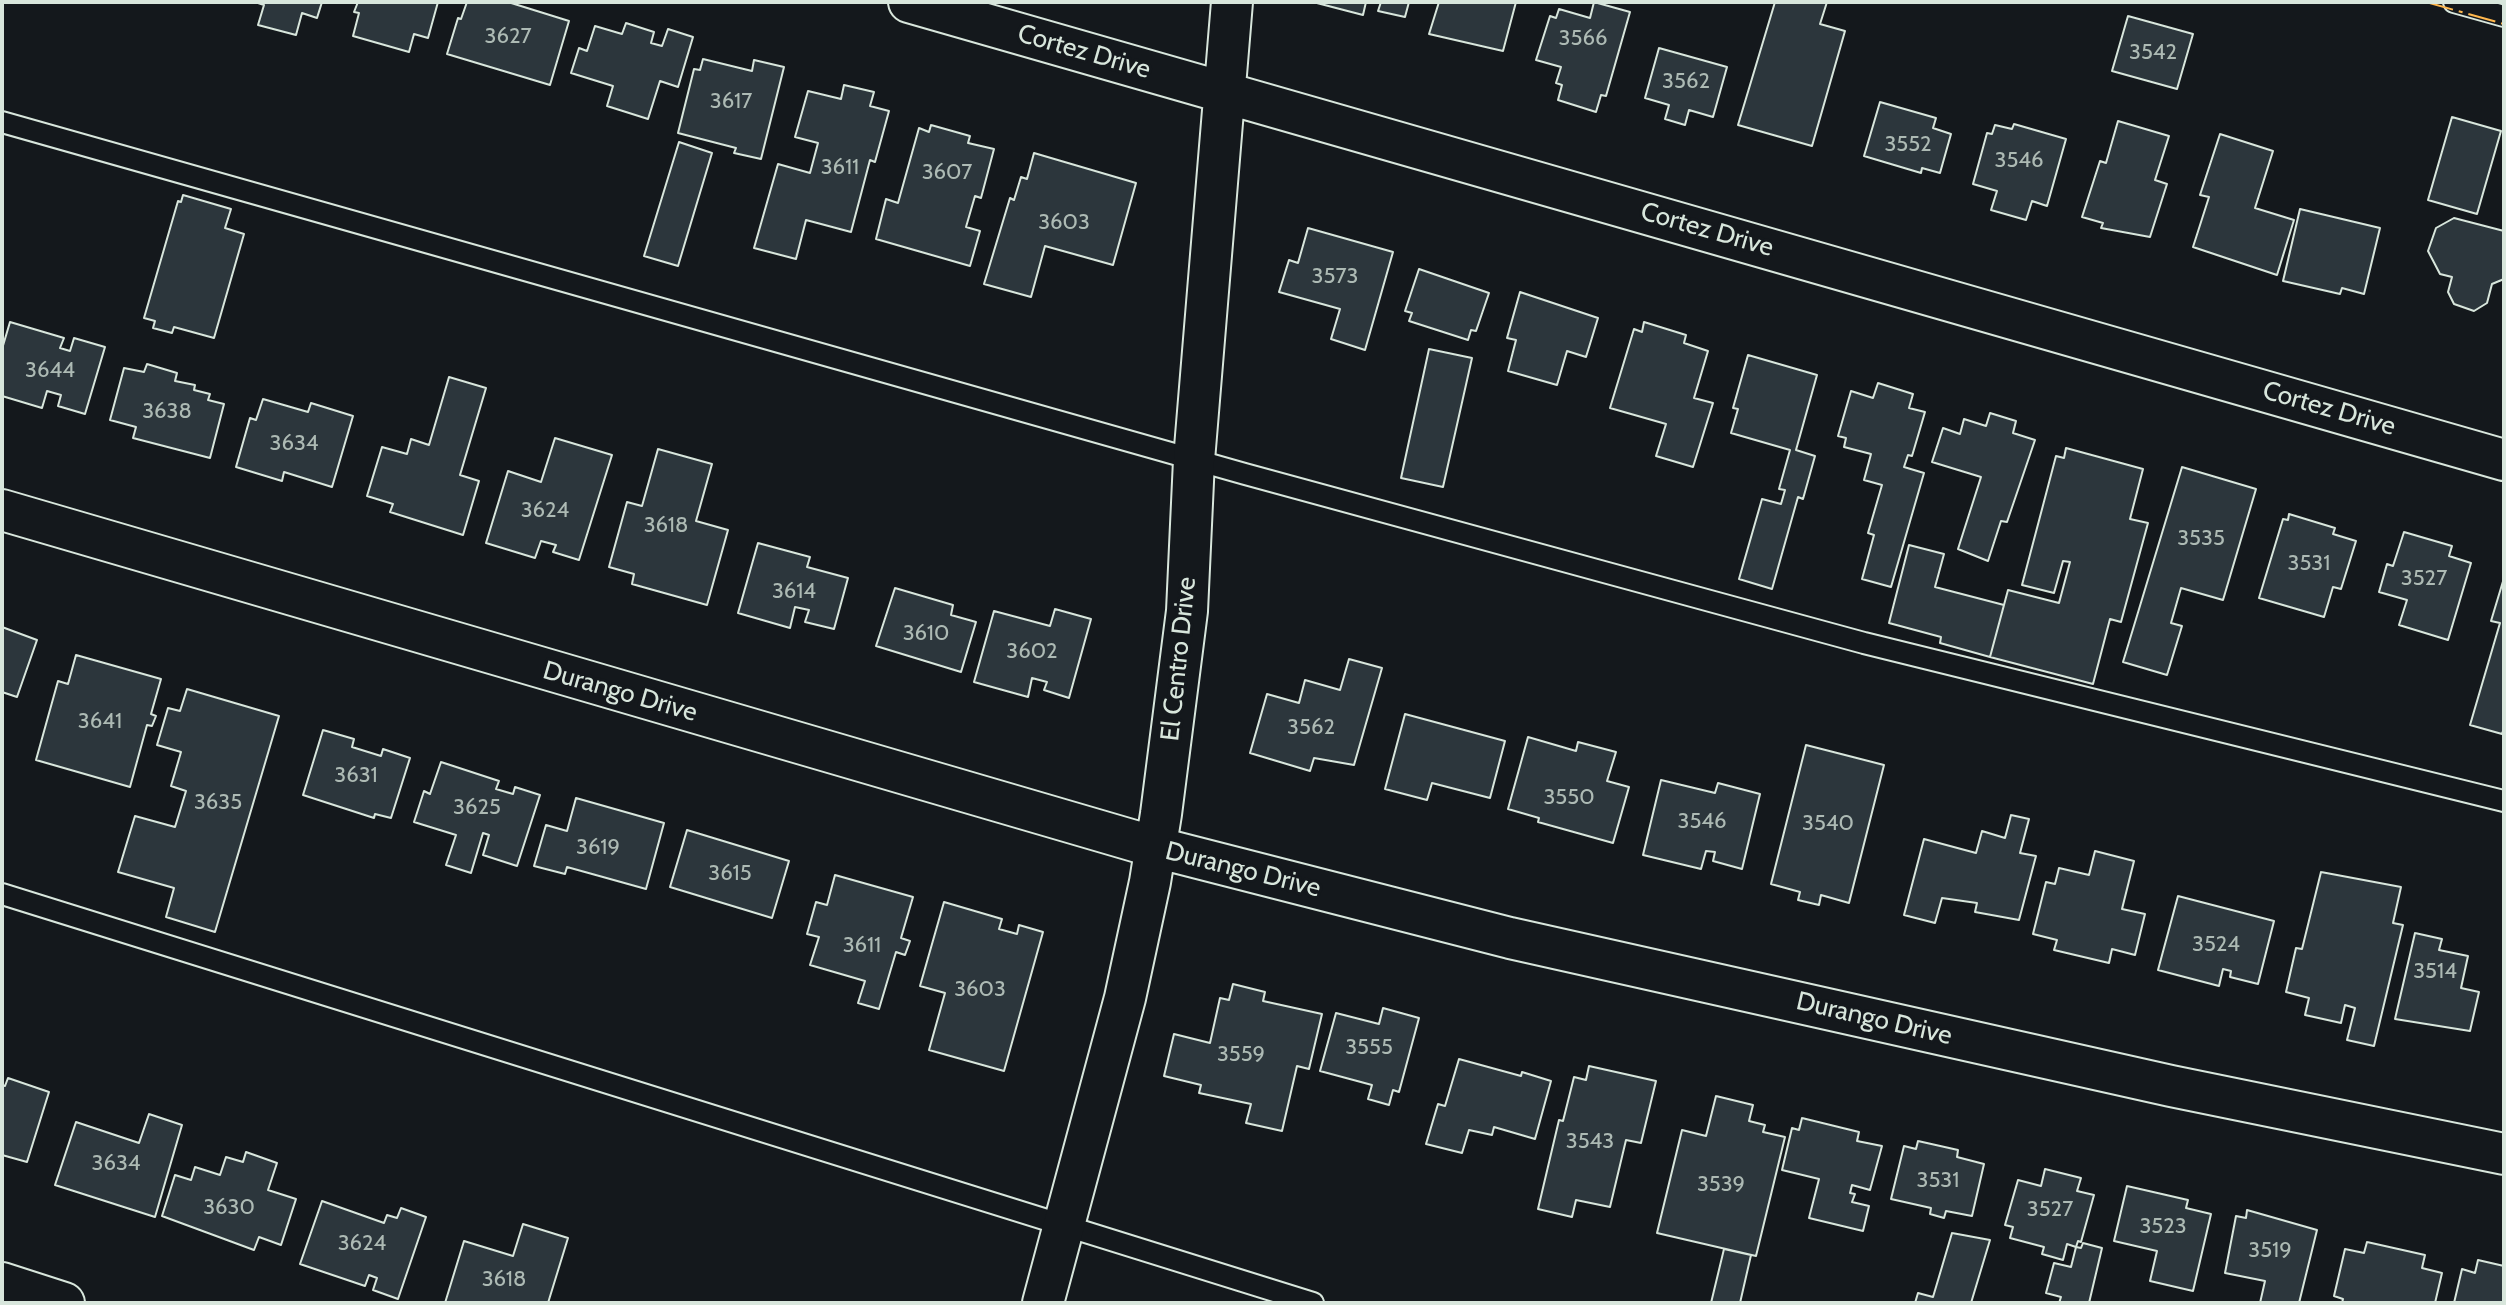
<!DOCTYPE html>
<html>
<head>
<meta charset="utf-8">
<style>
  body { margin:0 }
  #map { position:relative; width:2506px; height:1305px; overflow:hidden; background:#14181c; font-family:Cabin,sans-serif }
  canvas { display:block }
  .frame { position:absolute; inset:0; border:4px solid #d8e6dc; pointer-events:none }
</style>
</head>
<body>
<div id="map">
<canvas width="2506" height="1305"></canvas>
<div class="frame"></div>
</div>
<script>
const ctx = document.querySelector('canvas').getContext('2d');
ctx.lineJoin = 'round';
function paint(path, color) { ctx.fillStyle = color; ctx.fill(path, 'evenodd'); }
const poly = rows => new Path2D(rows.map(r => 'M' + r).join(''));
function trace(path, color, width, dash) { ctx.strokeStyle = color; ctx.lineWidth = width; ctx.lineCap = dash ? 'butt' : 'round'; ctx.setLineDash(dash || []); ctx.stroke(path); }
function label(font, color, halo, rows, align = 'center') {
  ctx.font = font + ' Cabin,sans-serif'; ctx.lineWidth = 6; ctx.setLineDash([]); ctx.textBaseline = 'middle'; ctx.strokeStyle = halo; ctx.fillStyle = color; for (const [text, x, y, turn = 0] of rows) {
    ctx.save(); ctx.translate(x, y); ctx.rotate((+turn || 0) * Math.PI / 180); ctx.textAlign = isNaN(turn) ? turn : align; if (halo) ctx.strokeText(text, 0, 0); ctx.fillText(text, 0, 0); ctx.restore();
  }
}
const building = poly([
  [255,2,322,2,317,18,302,13,296,35,258,25,264,5,255,2],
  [358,2,438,2,428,38,414,34,409,52,353,36,359,13,354,12,358,2],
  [467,2,508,2,569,21,550,85,447,54,458,18,461,19,467,2],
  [1313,2,1366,2,1363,15,1313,2],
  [1381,2,1409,2,1405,17,1378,11,1381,2],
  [1439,2,1516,2,1503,51,1429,34,1439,2],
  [1594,2,1630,12,1606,96,1601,95,1596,112,1558,100,1562,85,1556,83,1561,67,1536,60,1550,16,1556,18,1559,9,1590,18,1594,2],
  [1775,2,1827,2,1820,24,1845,31,1812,146,1738,125,1775,2],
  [2128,16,2193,34,2177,89,2112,71,2128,16],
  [626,23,654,32,651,43,662,46,668,29,693,37,678,87,660,81,648,119,607,106,613,86,571,73,579,48,587,51,595,26,622,34,626,23],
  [1659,48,1727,67,1713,117,1689,110,1685,125,1665,119,1669,105,1645,98,1659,48],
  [703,59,752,71,754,60,784,67,761,159,734,153,736,148,678,133,694,69,700,70,703,59],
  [844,85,874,92,870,106,889,111,875,162,870,160,851,232,806,220,796,259,754,248,778,164,810,173,818,143,795,137,808,91,841,99,844,85],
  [1880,102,1936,118,1933,128,1951,134,1940,173,1922,168,1921,173,1864,156,1880,102],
  [2452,117,2501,131,2477,214,2428,200,2452,117],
  [2118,121,2169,136,2155,180,2167,184,2150,237,2101,228,2103,223,2082,217,2100,161,2106,163,2118,121],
  [2014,124,2066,139,2047,206,2032,201,2026,220,1991,210,1997,191,1973,184,1987,133,1992,134,1995,125,2012,129,2014,124],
  [931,125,970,136,968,143,994,149,981,198,975,196,966,227,980,231,970,266,876,239,886,199,898,203,919,128,929,132,931,125],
  [2220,134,2273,151,2255,208,2294,220,2277,275,2193,247,2209,197,2200,195,2220,134],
  [679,142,712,153,678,266,644,256,679,142],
  [1034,153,1136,183,1113,265,1045,246,1031,297,984,284,1010,198,1014,200,1021,177,1027,179,1034,153],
  [183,195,231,209,225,228,244,234,214,338,174,327,172,333,153,328,155,321,144,318,178,201,181,202,183,195],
  [2300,209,2380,228,2364,294,2342,288,2340,294,2283,281,2300,209],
  [2454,218,2504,231,2504,279,2492,284,2487,303,2474,311,2454,304,2448,292,2452,277,2440,274,2428,251,2436,228,2454,218],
  [1308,228,1393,252,1365,350,1331,339,1340,309,1279,292,1289,260,1298,263,1308,228],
  [1419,269,1489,293,1476,331,1471,330,1468,340,1409,321,1412,313,1405,311,1419,269],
  [1520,292,1598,318,1586,357,1567,351,1557,385,1508,371,1516,340,1507,338,1520,292],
  [10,322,64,338,60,348,70,351,74,338,105,347,85,414,58,406,61,395,47,391,42,408,2,396,2,349,10,322],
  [1644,322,1686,335,1684,343,1708,351,1694,398,1713,403,1693,467,1656,456,1666,424,1610,408,1634,329,1642,332,1644,322],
  [1429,349,1472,358,1443,487,1401,478,1429,349],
  [1748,355,1817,375,1796,450,1815,456,1803,499,1798,497,1772,589,1739,579,1762,499,1781,504,1785,490,1779,489,1790,450,1731,433,1738,409,1733,408,1748,355],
  [147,364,177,373,175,381,195,385,194,390,210,394,208,400,224,404,210,458,133,438,136,427,110,420,124,368,144,372,147,364],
  [449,377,486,388,460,475,479,481,463,535,390,512,393,504,367,496,382,447,407,454,411,439,429,445,449,377],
  [1878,383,1913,394,1909,408,1925,412,1912,456,1908,455,1904,467,1924,473,1891,587,1862,579,1874,535,1868,533,1882,485,1864,480,1871,454,1844,447,1846,438,1838,436,1851,391,1873,398,1878,383],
  [263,399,308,412,311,403,353,416,332,487,284,472,282,481,236,467,250,418,256,420,263,399],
  [1990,413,2016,421,2013,433,2035,440,2007,522,2001,521,1988,561,1958,549,1981,477,1932,462,1943,428,1960,434,1964,419,1986,426,1990,413],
  [555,438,612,455,579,560,553,552,556,545,541,541,535,558,486,543,508,471,541,482,555,438],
  [2066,448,2143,469,2130,519,2148,523,2121,622,2110,619,2093,684,1990,657,2008,590,2059,603,2070,562,2063,561,2054,593,2022,585,2056,456,2064,458,2066,448],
  [658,449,712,464,696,521,728,530,707,605,632,584,634,574,609,567,627,502,642,506,658,449],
  [2182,467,2256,489,2223,600,2181,588,2171,623,2182,626,2167,675,2123,662,2182,467],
  [2289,514,2335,528,2333,534,2356,541,2341,589,2333,587,2324,617,2259,598,2283,519,2288,520,2289,514],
  [2404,532,2452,546,2449,556,2471,563,2448,640,2399,625,2407,600,2379,592,2387,564,2393,566,2404,532],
  [758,543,810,557,807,567,848,578,834,629,805,622,809,610,795,607,790,628,738,613,758,543],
  [1909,545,1944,554,1935,587,2004,605,1990,657,1940,643,1941,637,1889,623,1909,545],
  [2504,578,2504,728,2502,734,2470,725,2500,623,2491,621,2504,578],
  [895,588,953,605,951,615,976,622,961,672,876,646,895,588],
  [1055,609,1091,619,1069,698,1044,690,1047,682,1032,678,1028,697,974,682,994,611,1050,626,1055,609],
  [2,627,37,640,17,697,2,692,2,627],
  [76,655,161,679,151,714,156,716,152,726,147,725,130,787,36,760,58,681,68,684,76,655],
  [1349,659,1382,668,1354,765,1314,758,1310,771,1250,753,1267,694,1299,703,1305,680,1340,690,1349,659],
  [187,689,279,716,215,932,166,917,174,888,118,872,135,816,175,827,186,791,171,786,181,752,157,745,168,708,180,711,187,689],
  [1405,714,1505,741,1490,798,1432,783,1427,800,1385,789,1405,714],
  [323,730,354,739,352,747,381,756,383,749,410,758,391,818,375,814,374,818,303,795,323,730],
  [1528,737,1576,751,1578,742,1616,752,1607,781,1629,787,1613,843,1538,822,1539,818,1508,809,1528,737],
  [1806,745,1884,765,1849,903,1821,895,1819,905,1798,900,1800,892,1771,884,1806,745],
  [441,762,499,781,496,789,513,794,515,787,540,795,517,866,483,855,489,835,483,833,471,873,446,865,456,835,414,822,424,791,430,794,441,762],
  [1661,780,1715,793,1718,783,1760,794,1742,869,1713,861,1715,852,1706,851,1701,869,1643,855,1661,780],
  [576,798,664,823,646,889,567,867,565,874,534,866,546,825,567,831,576,798],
  [2011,815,2029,819,2020,853,2036,856,2019,920,1975,912,1977,903,1942,898,1935,923,1904,915,1924,839,1976,853,1982,831,2005,838,2011,815],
  [687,830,789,861,772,918,670,887,687,830],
  [2095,851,2134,861,2122,909,2145,914,2135,955,2112,949,2109,963,2054,950,2057,940,2033,934,2046,882,2055,884,2059,868,2089,875,2095,851],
  [2321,872,2401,887,2393,923,2403,925,2374,1046,2347,1040,2355,1008,2345,1005,2341,1023,2305,1015,2309,998,2286,992,2296,948,2302,949,2321,872],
  [835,875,913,897,901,938,910,941,905,955,896,952,879,1009,858,1003,865,981,810,965,819,937,807,934,816,902,827,905,835,875],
  [2178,896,2274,921,2258,984,2230,977,2231,971,2223,969,2219,986,2158,970,2178,896],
  [944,902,1002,919,999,929,1017,934,1019,925,1043,932,1004,1071,929,1050,945,993,920,986,944,902],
  [2415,933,2442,939,2439,950,2468,956,2461,988,2479,992,2470,1031,2395,1019,2415,933],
  [1233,984,1265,992,1263,1001,1322,1014,1309,1069,1297,1066,1282,1131,1246,1123,1251,1104,1199,1093,1201,1085,1164,1076,1174,1034,1210,1043,1220,998,1229,1000,1233,984],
  [1383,1008,1419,1018,1399,1092,1393,1090,1389,1105,1368,1099,1372,1085,1320,1071,1336,1013,1379,1024,1383,1008],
  [1459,1059,1521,1076,1522,1072,1551,1081,1535,1139,1494,1127,1492,1135,1469,1130,1462,1153,1426,1144,1438,1104,1445,1106,1459,1059],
  [1589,1066,1656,1081,1641,1143,1626,1140,1610,1207,1576,1200,1572,1217,1538,1209,1559,1120,1563,1121,1574,1077,1586,1080,1589,1066],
  [8,1078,49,1092,27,1162,2,1155,2,1085,5,1086,8,1078],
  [1716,1096,1753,1105,1749,1121,1765,1125,1763,1132,1785,1137,1756,1256,1657,1233,1682,1130,1706,1136,1716,1096],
  [149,1114,182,1125,155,1217,55,1185,76,1122,139,1143,149,1114],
  [1802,1118,1859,1132,1857,1141,1882,1146,1870,1190,1852,1185,1850,1193,1855,1194,1852,1202,1869,1206,1863,1231,1809,1218,1819,1179,1782,1170,1792,1128,1799,1130,1802,1118],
  [1918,1141,1958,1150,1957,1157,1984,1164,1972,1216,1946,1211,1944,1218,1930,1214,1931,1208,1891,1199,1904,1146,1916,1149,1918,1141],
  [246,1152,277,1163,268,1190,296,1199,281,1245,259,1237,254,1250,162,1216,175,1175,191,1180,195,1167,220,1175,226,1157,243,1162,246,1152],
  [2045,1169,2081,1178,2077,1191,2094,1195,2081,1242,2078,1241,2076,1247,2067,1244,2063,1260,2042,1254,2044,1247,2010,1238,2013,1227,2005,1225,2018,1180,2041,1186,2045,1169],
  [2127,1186,2188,1200,2186,1208,2211,1214,2193,1291,2150,1281,2157,1251,2114,1241,2127,1186],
  [322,1201,384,1223,387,1215,397,1218,401,1208,426,1217,398,1299,373,1290,377,1278,369,1275,365,1286,300,1264,322,1201],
  [2247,1210,2317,1230,2299,1303,2260,1303,2265,1281,2225,1273,2236,1216,2246,1218,2247,1210],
  [523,1224,568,1238,548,1303,445,1303,464,1241,513,1256,523,1224],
  [1952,1233,1990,1240,1971,1303,1915,1303,1918,1293,1933,1297,1952,1233],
  [2367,1242,2425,1255,2422,1268,2442,1273,2435,1303,2342,1303,2343,1299,2334,1296,2345,1249,2364,1253,2367,1242],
  [2083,1243,2102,1248,2089,1303,2059,1303,2061,1297,2046,1293,2054,1263,2071,1267,2076,1247,2081,1248,2083,1243],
  [1724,1249,1751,1255,1740,1303,1711,1303,1724,1249],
  [2478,1260,2504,1266,2504,1303,2454,1303,2462,1269,2475,1273,2478,1260]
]);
paint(building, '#2c363c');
trace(building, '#d8e6dc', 2);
const service = poly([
  [2454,2,2504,16],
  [2,122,1245,474,1864,643,2504,801],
  [2,894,1313,1303]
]);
const minor = poly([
  [909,2,2504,460],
  [2,510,1155,847,1510,938,2171,1086,2504,1154],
  [2,1283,64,1303],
  [1043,1303,1125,998,1150,882,1161,814,1187,611,1194,460,1232,2]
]);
trace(service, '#d8e6dc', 24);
trace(minor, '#d8e6dc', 44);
trace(service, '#14181c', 20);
trace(minor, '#14181c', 40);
trace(poly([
  [2426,2,2504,24]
]), '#ffb74d', 2, [28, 6, 4, 6]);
label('22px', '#adbab4', null, [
  ["3627",508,37],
  ["3566",1583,39],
  ["3542",2153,53],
  ["3562",1686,82],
  ["3617",731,102],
  ["3552",1908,145],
  ["3546",2019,161],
  ["3611",840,168],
  ["3607",947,173],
  ["3603",1064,223],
  ["3573",1335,277],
  ["3644",50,371],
  ["3638",167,412],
  ["3634",294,444],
  ["3624",545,511],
  ["3618",666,526],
  ["3535",2201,539],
  ["3531",2309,564],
  ["3527",2424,579],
  ["3614",794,592],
  ["3610",926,634],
  ["3602",1032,652],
  ["3641",100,722],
  ["3562",1311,728],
  ["3631",356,776],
  ["3550",1569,798],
  ["3635",218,803],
  ["3625",477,808],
  ["3546",1702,822],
  ["3540",1828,824],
  ["3619",598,848],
  ["3615",730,874],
  ["3524",2216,945],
  ["3611",862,946],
  ["3514",2435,972],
  ["3603",980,990],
  ["3555",1369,1048],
  ["3559",1241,1055],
  ["3543",1590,1142],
  ["3634",116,1164],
  ["3531",1938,1181],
  ["3539",1721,1185],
  ["3630",229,1208],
  ["3527",2050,1210],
  ["3523",2163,1227],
  ["3624",362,1244],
  ["3519",2270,1251],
  ["3618",504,1280]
]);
label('26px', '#d8e6dc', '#14181c', [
  ["Cortez Drive",1084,52,16],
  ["Cortez Drive",1707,230,16],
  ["Cortez Drive",2329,409,16],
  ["El Centro Drive",1179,659,-84],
  ["Durango Drive",620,692,16],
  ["Durango Drive",1243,870,14],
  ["Durango Drive",1874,1019,13]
]);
</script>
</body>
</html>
